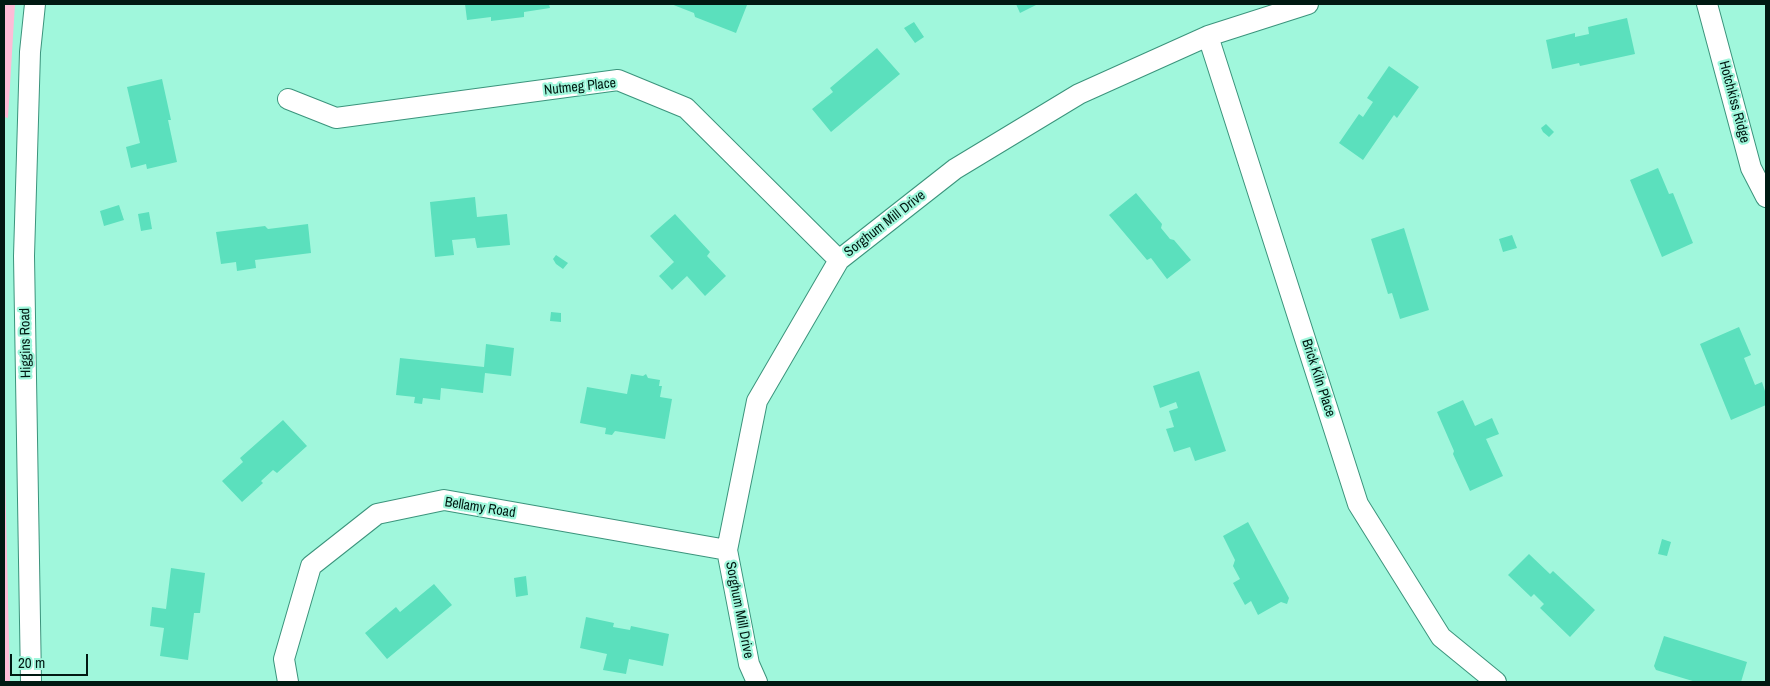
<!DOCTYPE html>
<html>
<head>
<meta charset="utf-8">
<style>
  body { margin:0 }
  #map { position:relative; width:1770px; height:686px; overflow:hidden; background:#a0f7dc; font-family:"Archivo Narrow",sans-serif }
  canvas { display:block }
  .frame { position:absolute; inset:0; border:5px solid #001912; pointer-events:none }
  .scale { position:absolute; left:10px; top:654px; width:78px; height:22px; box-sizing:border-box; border:2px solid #001912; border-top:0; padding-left:6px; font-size:15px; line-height:18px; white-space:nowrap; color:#001912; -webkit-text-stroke:4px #a0f7dc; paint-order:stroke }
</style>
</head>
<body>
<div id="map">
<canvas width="1770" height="686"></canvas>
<div class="frame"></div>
<div class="scale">20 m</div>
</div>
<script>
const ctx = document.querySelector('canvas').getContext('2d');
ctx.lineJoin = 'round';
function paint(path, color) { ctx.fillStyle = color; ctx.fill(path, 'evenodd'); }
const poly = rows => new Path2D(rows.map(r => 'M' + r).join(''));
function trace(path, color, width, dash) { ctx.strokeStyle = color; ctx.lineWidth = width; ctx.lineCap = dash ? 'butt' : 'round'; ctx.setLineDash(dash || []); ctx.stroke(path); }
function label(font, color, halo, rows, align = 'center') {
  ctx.font = font + ' "Archivo Narrow",sans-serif'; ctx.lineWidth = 4.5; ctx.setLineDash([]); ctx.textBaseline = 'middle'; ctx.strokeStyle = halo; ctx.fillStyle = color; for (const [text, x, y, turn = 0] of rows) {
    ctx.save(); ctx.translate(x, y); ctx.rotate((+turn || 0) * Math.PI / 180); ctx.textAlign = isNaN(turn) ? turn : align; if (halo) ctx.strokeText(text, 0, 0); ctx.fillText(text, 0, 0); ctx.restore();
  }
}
paint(poly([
  [4,4,15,4,8,118,4,117],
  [4,431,10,682,4,682]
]), '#febcd7');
paint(poly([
  [465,4,549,4,550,8,524,12,524,17,491,21,491,17,467,20],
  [671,4,745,4,747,5,736,33,695,17,694,13],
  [1016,4,1038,4,1020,13],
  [1627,18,1635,54,1580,66,1579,63,1552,69,1546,40,1575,33,1575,37,1589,34,1588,27],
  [914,22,924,37,915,43,904,28],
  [877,48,900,74,831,132,812,109,833,92,830,88],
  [1389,66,1419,87,1397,118,1394,115,1363,160,1339,143,1359,114,1363,117,1373,102,1367,98],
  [162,79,171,120,168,120,177,162,147,169,146,164,131,168,126,147,140,143,127,87],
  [1546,124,1554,132,1549,137,1543,132,1541,128],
  [1658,168,1669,194,1673,193,1693,243,1662,257,1630,180],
  [1136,193,1162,224,1161,228,1170,239,1174,240,1191,260,1167,279,1151,258,1147,260,1109,215],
  [475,197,477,217,507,214,510,245,477,248,475,238,452,240,454,255,435,257,430,202],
  [119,205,124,220,104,226,100,211],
  [149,212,152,229,141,231,138,214],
  [675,214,710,252,707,256,726,276,705,296,687,276,672,290,659,276,674,262,650,236],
  [308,224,311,253,255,260,256,268,237,271,236,262,221,264,216,232,265,226,268,229],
  [1404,228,1429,310,1400,319,1392,293,1388,294,1371,239],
  [1512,235,1517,248,1503,252,1499,239],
  [556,255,568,263,563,269,556,264,553,259],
  [551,312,561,313,561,322,550,321],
  [1739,327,1751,355,1744,358,1755,385,1762,382,1766,394,1766,405,1731,420,1700,344],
  [486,344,514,348,511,376,485,373,483,393,441,388,440,400,423,398,422,404,414,403,415,397,396,395,400,358,484,367],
  [1199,371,1226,451,1195,461,1190,447,1174,452,1166,429,1174,427,1169,411,1178,408,1176,402,1160,408,1153,386],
  [631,374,643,376,646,374,648,378,660,380,659,386,662,386,660,397,672,399,665,439,615,431,612,435,605,434,606,428,580,423,587,387,627,394],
  [1463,400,1475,426,1492,418,1499,434,1486,439,1503,476,1470,491,1453,454,1454,451,1437,412],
  [283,420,307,446,277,473,273,470,261,481,263,483,242,502,222,481,243,462,240,458],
  [1248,522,1289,598,1287,604,1281,602,1258,615,1251,601,1245,605,1233,583,1240,579,1233,566,1235,560,1223,536],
  [1662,539,1671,542,1667,556,1658,554],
  [1529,554,1550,574,1553,571,1595,610,1570,637,1540,608,1544,604,1534,594,1531,597,1508,575],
  [171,568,205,573,200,613,194,613,188,660,160,656,164,628,150,626,152,607,166,609],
  [526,576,528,595,516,597,514,578],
  [434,584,452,605,387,659,365,633,396,607,400,612],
  [586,617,614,623,613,627,630,630,631,626,669,634,663,666,629,659,626,674,603,670,607,654,580,648],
  [1664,636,1747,662,1741,682,1696,682,1656,670,1654,666]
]), '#5be0bd');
const minor = poly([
  [1707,4,1751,168,1766,197],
  [1208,36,1358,504,1441,637,1496,682],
  [288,99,336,118,618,80,686,108,839,260],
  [31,682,24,256,30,52,35,4],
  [288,682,284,659,311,566,377,514,444,500,727,550],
  [757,682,749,664,727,550,757,401,839,260,955,169,1079,94,1208,36,1308,4]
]);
trace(minor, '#3b947c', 22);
trace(minor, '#fff', 20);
label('14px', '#001912', '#a0f7dc', [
  ["Nutmeg Place",580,87,-6],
  ["Hotchkiss Ridge",1734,102,75],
  ["Sorghum Mill Drive",885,224,-38],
  ["Higgins Road",26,343,-91],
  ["Brick Kiln Place",1318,378,72],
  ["Bellamy Road",480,508,9],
  ["Sorghum Mill Drive",739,610,79]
]);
</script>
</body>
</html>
